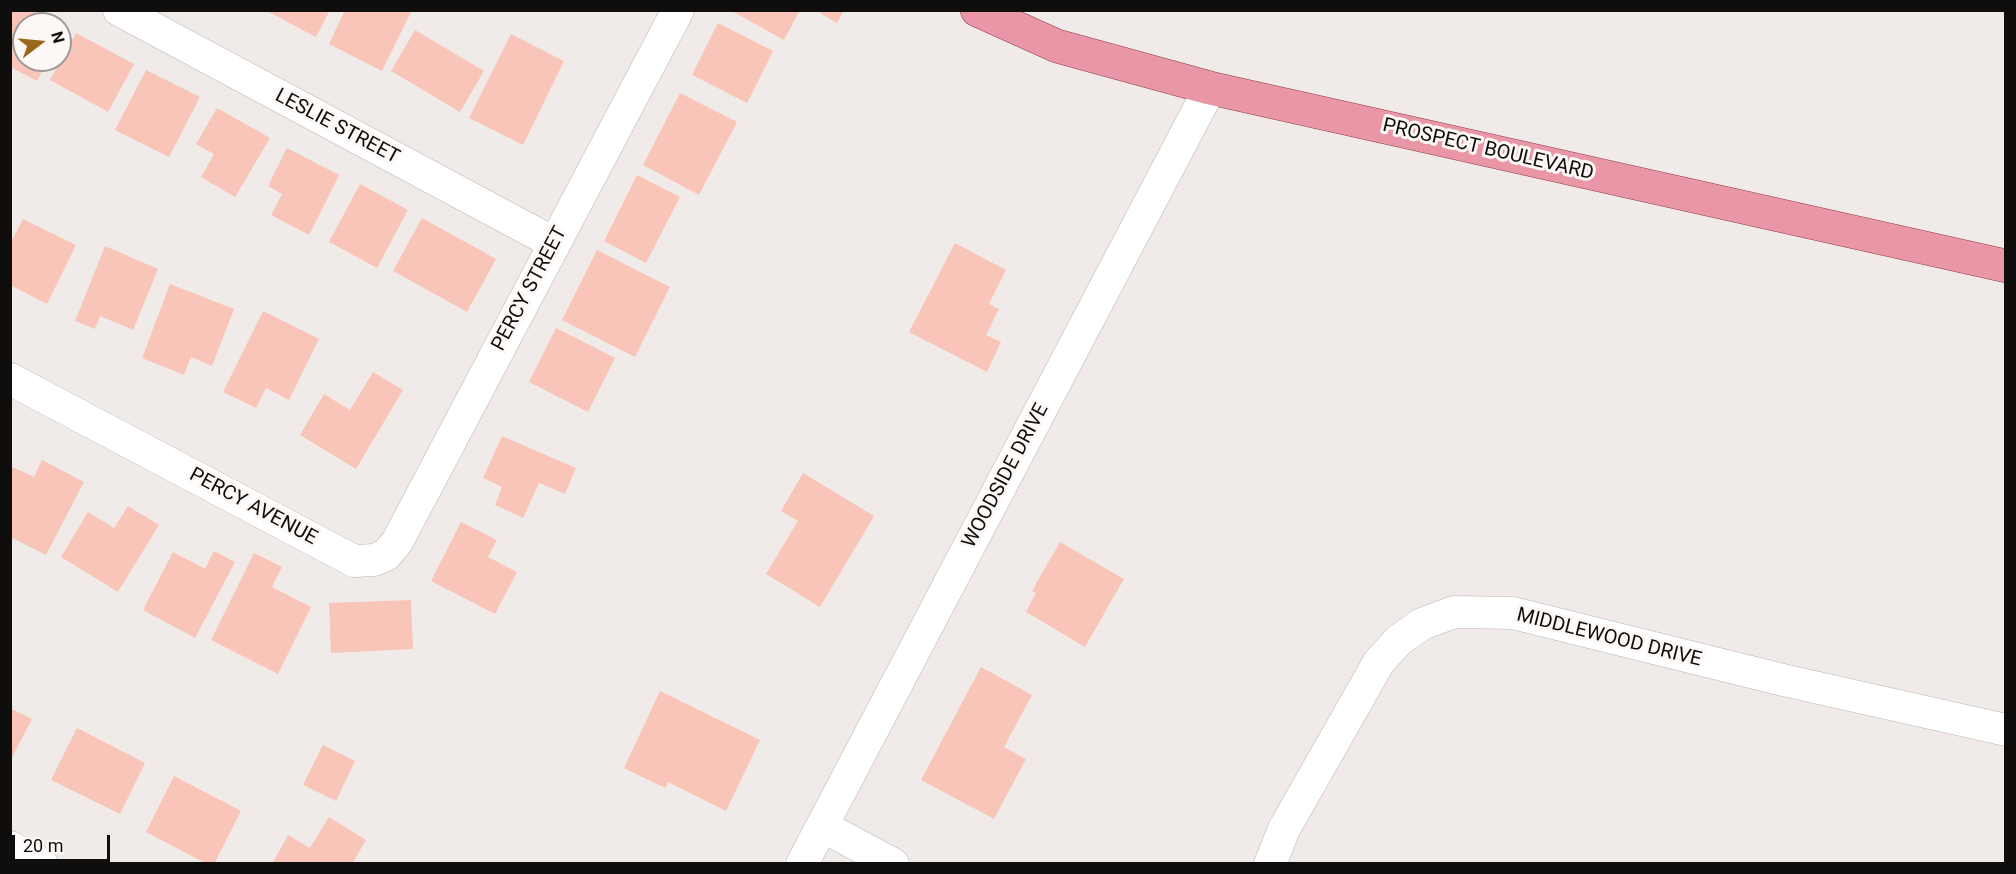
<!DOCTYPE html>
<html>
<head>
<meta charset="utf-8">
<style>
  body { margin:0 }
  #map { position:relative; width:2016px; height:874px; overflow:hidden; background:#f0ebe8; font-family:Roboto,sans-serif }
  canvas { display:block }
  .frame { position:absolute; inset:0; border:12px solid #0f0e0d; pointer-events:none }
  .north { position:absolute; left:12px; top:12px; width:60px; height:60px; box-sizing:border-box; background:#fdf8f5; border:2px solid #9e9a98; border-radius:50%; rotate:74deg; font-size:16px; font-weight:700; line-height:24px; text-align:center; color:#0f0e0d }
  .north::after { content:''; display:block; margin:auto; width:21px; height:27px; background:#9a681d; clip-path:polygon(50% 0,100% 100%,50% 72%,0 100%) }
  .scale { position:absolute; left:12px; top:835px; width:98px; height:27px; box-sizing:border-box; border:3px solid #0f0e0d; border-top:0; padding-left:8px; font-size:18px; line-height:21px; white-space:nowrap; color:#0f0e0d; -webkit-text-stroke:4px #fdf8f5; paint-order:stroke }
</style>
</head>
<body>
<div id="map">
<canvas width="2016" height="874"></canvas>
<div class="frame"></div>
<div class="north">N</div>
<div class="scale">20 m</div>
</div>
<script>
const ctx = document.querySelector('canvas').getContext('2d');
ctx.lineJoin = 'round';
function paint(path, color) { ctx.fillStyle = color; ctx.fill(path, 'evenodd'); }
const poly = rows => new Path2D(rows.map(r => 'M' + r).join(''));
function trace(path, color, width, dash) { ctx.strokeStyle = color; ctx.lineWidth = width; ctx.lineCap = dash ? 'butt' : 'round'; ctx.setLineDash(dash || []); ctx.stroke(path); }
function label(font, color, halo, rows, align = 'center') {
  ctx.font = font + ' Roboto,sans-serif'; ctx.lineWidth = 6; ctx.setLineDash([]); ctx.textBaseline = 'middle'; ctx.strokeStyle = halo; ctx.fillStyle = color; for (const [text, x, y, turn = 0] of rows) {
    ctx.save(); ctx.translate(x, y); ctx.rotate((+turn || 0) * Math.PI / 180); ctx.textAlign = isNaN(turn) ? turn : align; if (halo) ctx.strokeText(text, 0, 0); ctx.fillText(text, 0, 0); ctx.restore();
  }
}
paint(poly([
  [10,10,31,10,57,24,24,24,24,60,48,60,37,81,10,67],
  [265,10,330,10,316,37],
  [345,10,412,10,382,71,329,44],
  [730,10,800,10,784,40],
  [815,10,844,10,837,23],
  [718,23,773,51,747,103,692,75],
  [415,30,484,71,460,112,391,71],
  [76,33,134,64,108,112,50,80],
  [511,34,564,61,523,145,469,118],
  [146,70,200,97,169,157,115,130],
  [680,93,737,122,699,195,643,165],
  [217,108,270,138,235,197,201,177,214,154,196,144],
  [287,148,339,175,309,235,271,215,282,194,268,186],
  [637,175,680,197,646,263,604,241],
  [360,184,408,210,377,268,329,242],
  [422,218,496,259,467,312,393,271],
  [23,219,76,245,47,304,10,285,10,244],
  [955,243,1006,270,989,304,999,309,986,335,1001,342,987,372,909,332],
  [105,246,158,269,133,330,100,316,95,329,75,321],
  [597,250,670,287,635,357,562,320],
  [170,284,234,309,212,366,191,357,184,375,142,358],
  [263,311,319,339,289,400,266,388,256,408,223,392],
  [556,328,615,358,588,412,529,382],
  [373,372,403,390,356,469,300,435,324,394,350,410],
  [502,436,576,468,565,494,539,483,523,518,495,505,502,487,483,478],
  [42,460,84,482,46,555,10,537,10,472,13,467,34,477],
  [803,473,874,516,820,607,766,574,798,521,781,511],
  [128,506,159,525,118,592,61,557,88,512,114,528],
  [461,522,497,540,488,557,517,572,495,614,431,581],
  [1060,542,1124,579,1085,647,1026,612,1036,593,1032,591],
  [214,551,235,562,195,638,143,610,173,552,205,569],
  [254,553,282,567,272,587,311,607,278,674,211,640],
  [411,600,413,649,331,653,329,603],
  [981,667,1032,695,1004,747,1026,759,994,819,921,780],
  [660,691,760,740,726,811,668,782,665,788,624,768],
  [10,708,32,719,10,761],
  [77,728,145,763,120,814,51,780],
  [323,745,355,761,336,801,303,785],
  [174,776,241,811,214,864,207,864,146,832],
  [329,817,366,840,352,864,272,864,288,835,310,848]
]), '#f9c5b9');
const minor = poly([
  [119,10,554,243],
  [10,379,354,561,374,560,386,555,397,542,678,10],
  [822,826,893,864],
  [10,847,42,864],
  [802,864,1210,88],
  [1270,864,1284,829,1379,662,1399,640,1422,624,1454,612,1513,613,1783,680,2006,730]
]);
const major = poly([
  [977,10,1057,46,1210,88,2006,266]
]);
trace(minor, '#b9b5b2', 33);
trace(major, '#933a49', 34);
trace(minor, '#fff', 32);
trace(major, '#e997a6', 33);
label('20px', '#0f0e0d', '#fdf8f5', [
  ["LESLIE STREET",337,127,28],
  ["PROSPECT BOULEVARD",1488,150,13],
  ["PERCY STREET",530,289,-62],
  ["WOODSIDE DRIVE",1006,476,-62],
  ["PERCY AVENUE",253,507,28],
  ["MIDDLEWOOD DRIVE",1609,638,14]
]);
</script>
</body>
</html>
